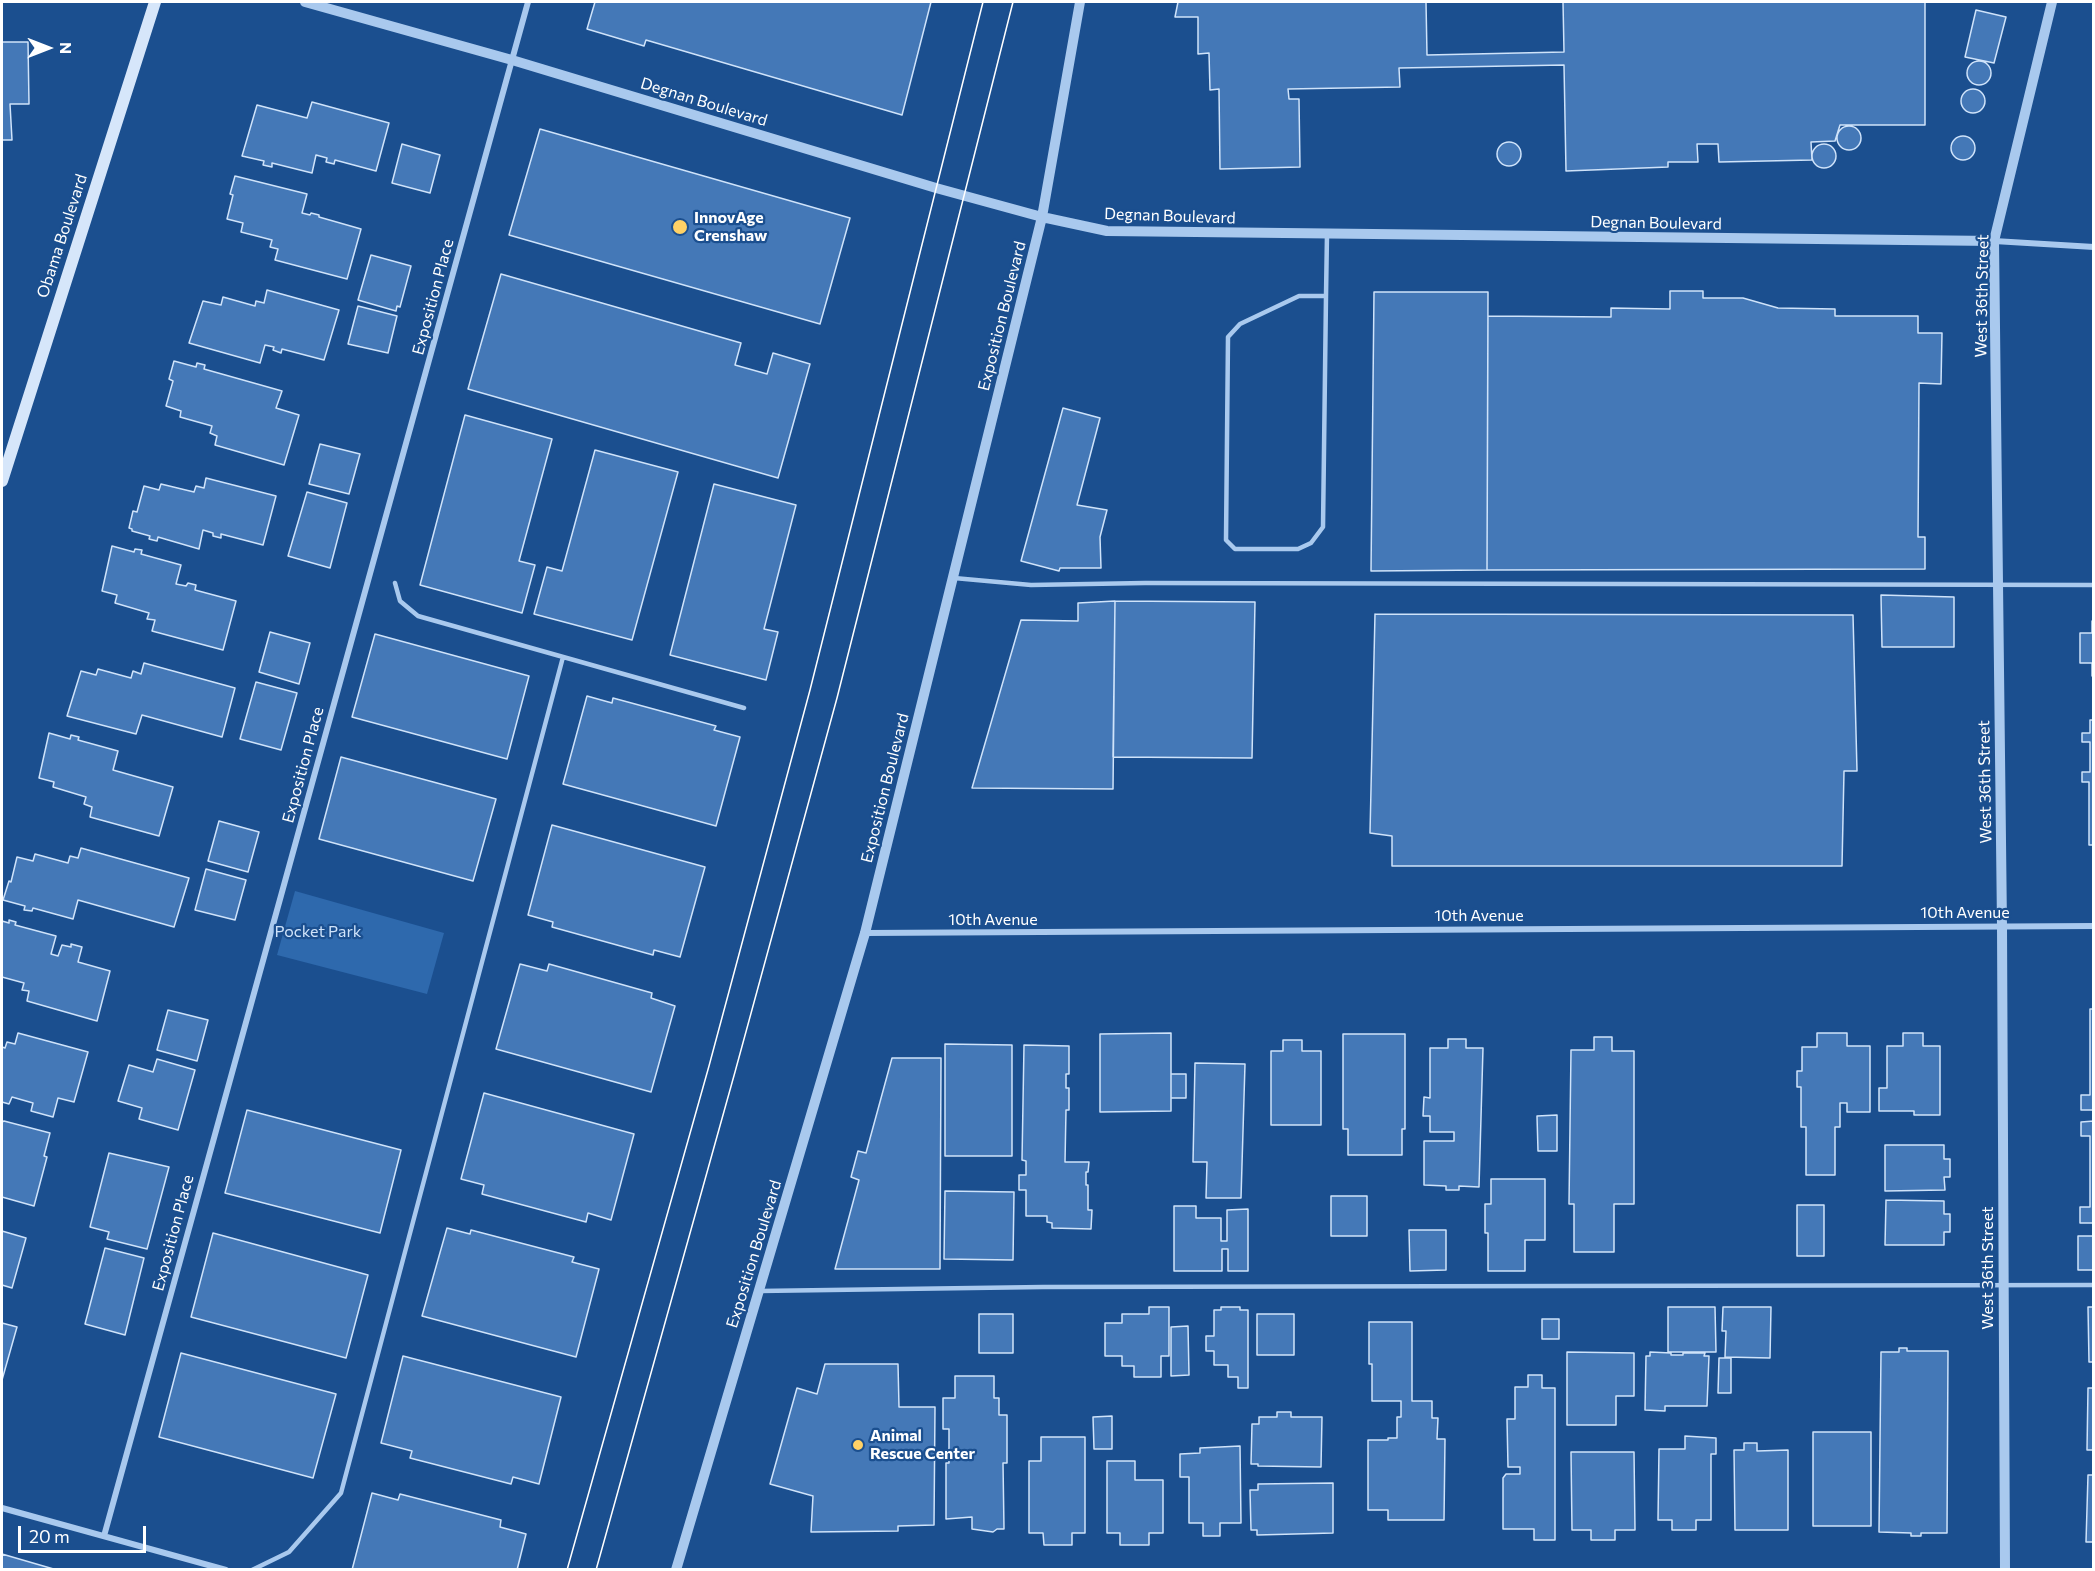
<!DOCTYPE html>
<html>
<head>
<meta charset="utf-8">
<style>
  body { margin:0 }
  #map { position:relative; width:2095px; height:1571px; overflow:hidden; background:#1b4f8f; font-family:Commissioner,sans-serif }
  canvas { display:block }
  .frame { position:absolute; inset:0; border:3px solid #fff; pointer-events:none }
  .north { position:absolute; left:18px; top:18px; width:60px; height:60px; -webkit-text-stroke:4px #1b4f8f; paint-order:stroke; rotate:90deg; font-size:16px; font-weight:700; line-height:24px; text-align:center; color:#fff }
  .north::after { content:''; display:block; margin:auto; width:21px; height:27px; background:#fff; clip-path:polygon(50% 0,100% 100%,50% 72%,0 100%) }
  .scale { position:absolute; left:18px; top:1526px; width:128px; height:27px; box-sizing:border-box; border:3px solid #fff; border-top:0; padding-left:8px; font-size:18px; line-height:21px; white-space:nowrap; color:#fff; -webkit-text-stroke:4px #1b4f8f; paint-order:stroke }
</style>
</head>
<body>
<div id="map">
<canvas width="2095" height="1571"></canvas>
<div class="frame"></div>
<div class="north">N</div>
<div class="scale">20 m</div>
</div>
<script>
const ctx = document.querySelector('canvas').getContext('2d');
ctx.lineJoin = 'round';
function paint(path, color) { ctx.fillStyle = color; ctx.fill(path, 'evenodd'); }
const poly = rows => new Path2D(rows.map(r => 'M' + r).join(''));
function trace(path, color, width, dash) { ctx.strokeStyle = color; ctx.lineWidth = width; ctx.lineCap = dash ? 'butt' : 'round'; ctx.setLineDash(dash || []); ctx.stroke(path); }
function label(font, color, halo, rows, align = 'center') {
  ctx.font = font + ' Commissioner,sans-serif'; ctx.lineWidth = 4.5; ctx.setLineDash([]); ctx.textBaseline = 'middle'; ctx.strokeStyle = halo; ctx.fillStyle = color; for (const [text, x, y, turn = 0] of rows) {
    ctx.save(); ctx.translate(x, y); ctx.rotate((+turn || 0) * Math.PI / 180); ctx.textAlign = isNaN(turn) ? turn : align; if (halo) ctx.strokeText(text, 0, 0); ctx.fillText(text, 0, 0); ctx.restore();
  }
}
paint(poly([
  [295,891,444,933,427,994,277,955]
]), '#2e69ad');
const building = poly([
  [595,2,931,2,902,115,646,40,644,46,587,29,595,2],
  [1178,2,1426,2,1427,55,1564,52,1563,2,1925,2,1925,125,1840,125,1835,141,1811,142,1812,160,1719,162,1718,144,1697,144,1698,162,1668,162,1668,167,1566,171,1564,65,1399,68,1400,87,1288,89,1289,99,1299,99,1300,167,1220,169,1219,89,1210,90,1209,53,1198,54,1198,17,1175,17,1178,2],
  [1976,10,2006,17,1994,63,1965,57,1976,10],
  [2,42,28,42,29,104,10,104,12,140,2,140,2,42],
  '1967 73a12 12 0 1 1 24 0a12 12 0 1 1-24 0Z',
  '1961 101a12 12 0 1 1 24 0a12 12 0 1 1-24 0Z',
  [312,102,389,123,376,171,335,160,334,164,326,162,327,158,316,155,312,173,272,163,272,167,263,165,264,161,242,156,257,105,307,118,312,102],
  '1837 138a12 12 0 1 1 24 0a12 12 0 1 1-24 0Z',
  [540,129,850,218,820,324,509,235,540,129],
  '1951 148a12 12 0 1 1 24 0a12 12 0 1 1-24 0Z',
  '1497 154a12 12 0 1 1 24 0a12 12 0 1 1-24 0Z',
  [402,144,440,155,430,193,392,183,402,144],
  '1812 156a12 12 0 1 1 24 0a12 12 0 1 1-24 0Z',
  [235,176,307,194,302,213,310,215,311,213,319,215,319,217,361,229,347,279,275,260,278,249,270,247,272,240,241,232,243,223,227,219,233,195,230,194,235,176],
  [371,255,411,266,400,307,397,306,396,311,358,300,371,255],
  [501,274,741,343,735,365,767,374,773,353,810,364,778,478,468,389,501,274],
  [267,290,339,310,324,360,282,349,281,353,273,350,274,347,265,345,260,363,189,343,203,301,221,305,223,297,255,306,256,301,264,303,267,290],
  [1670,291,1703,291,1703,298,1743,298,1778,308,1835,309,1835,316,1918,316,1918,333,1942,333,1941,384,1919,383,1918,537,1925,537,1925,569,1487,570,1488,316,1611,317,1611,308,1670,309,1670,291],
  [1374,292,1488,292,1487,570,1371,571,1374,292],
  [358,306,397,316,388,353,348,344,358,306],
  [174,361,196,367,197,363,205,365,204,369,282,391,276,408,299,415,284,465,215,445,217,436,210,433,212,426,180,417,181,411,166,406,173,381,169,379,174,361],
  [1063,408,1100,418,1077,505,1107,510,1100,537,1101,568,1060,568,1059,571,1021,561,1063,408],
  [465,415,552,439,519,561,535,565,522,613,420,585,465,415],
  [320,444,360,454,349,494,309,484,320,444],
  [595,450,678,472,632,640,534,614,547,567,562,571,595,450],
  [206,478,276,496,263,545,221,534,221,538,213,536,213,533,203,530,199,549,158,537,157,541,149,539,150,536,132,531,132,529,129,528,133,511,137,512,144,486,159,490,161,484,194,492,196,486,204,488,206,478],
  [714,484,796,505,764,629,778,632,766,680,670,655,714,484],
  [307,492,347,503,330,568,288,556,307,492],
  [112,546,134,552,135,549,142,550,141,554,181,565,176,584,186,586,188,583,196,585,195,590,236,601,223,650,152,631,155,620,147,619,149,613,115,603,117,595,102,591,112,546],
  [1881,595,1954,597,1954,647,1882,647,1881,595],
  [1115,601,1255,602,1252,758,1113,757,1115,601],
  [1115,601,1113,789,972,788,1021,620,1078,621,1078,603,1115,601],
  [1375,614,1853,615,1857,771,1844,771,1842,866,1392,866,1392,836,1370,833,1375,614],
  [2092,621,2094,621,2094,676,2092,676,2092,663,2080,663,2080,633,2092,633,2092,621],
  [270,632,310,643,299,684,259,672,270,632],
  [375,634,529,676,507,759,352,717,375,634],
  [144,663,235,688,222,737,142,715,136,734,67,716,81,671,96,675,98,669,131,678,133,671,141,674,144,663],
  [256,682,297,693,281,750,240,739,256,682],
  [587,696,612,703,613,698,716,726,714,730,740,737,716,826,563,784,587,696],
  [2090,720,2094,720,2094,845,2089,845,2089,782,2082,782,2082,772,2090,772,2090,742,2082,742,2082,733,2090,733,2090,720],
  [49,733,70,739,71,735,79,737,78,740,118,751,113,770,173,787,159,836,90,817,92,807,84,804,86,797,53,787,54,782,39,778,49,733],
  [341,757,496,799,473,881,319,839,341,757],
  [219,821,259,832,248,872,208,861,219,821],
  [552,825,705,867,680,957,654,950,653,955,552,927,553,922,528,915,552,825],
  [81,848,189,878,174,927,78,900,73,919,33,908,32,911,24,910,25,906,3,900,9,881,11,882,17,857,33,861,35,854,68,863,70,856,78,858,81,848],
  [206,869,246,880,235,920,195,910,206,869],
  [9,920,16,922,15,925,56,936,51,954,58,956,62,945,71,947,71,944,82,947,78,962,110,971,97,1021,27,1001,29,991,22,990,24,983,2,977,2,921,9,923,9,920],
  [520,964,547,971,549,964,652,993,651,998,675,1006,651,1092,496,1049,520,964],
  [2090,1009,2094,1009,2094,1110,2081,1110,2081,1095,2090,1095,2090,1009],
  [168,1010,208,1020,197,1061,157,1050,168,1010],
  [18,1033,88,1052,74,1102,58,1098,53,1117,31,1111,33,1103,12,1097,9,1104,2,1102,2,1047,5,1048,7,1042,15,1044,18,1033],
  [1171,1033,1171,1111,1100,1112,1100,1034,1171,1033],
  [1817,1033,1847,1033,1847,1046,1870,1046,1870,1112,1847,1112,1847,1103,1840,1103,1840,1127,1835,1127,1835,1175,1806,1175,1806,1127,1801,1127,1801,1087,1797,1087,1797,1071,1802,1071,1802,1047,1817,1047,1817,1033],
  [1903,1033,1923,1033,1923,1046,1940,1046,1940,1115,1914,1115,1914,1111,1879,1111,1879,1088,1887,1088,1887,1046,1903,1046,1903,1033],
  [1343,1034,1405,1034,1405,1129,1402,1129,1402,1155,1348,1155,1348,1129,1343,1129,1343,1034],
  [1594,1037,1612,1037,1612,1051,1634,1051,1634,1204,1614,1204,1614,1252,1574,1252,1574,1204,1569,1204,1571,1050,1594,1050,1594,1037],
  [1448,1039,1466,1039,1466,1048,1483,1048,1479,1187,1459,1186,1459,1190,1446,1190,1446,1186,1424,1185,1424,1141,1454,1141,1454,1132,1430,1132,1430,1116,1423,1116,1424,1097,1430,1098,1430,1048,1448,1048,1448,1039],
  [1283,1040,1302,1040,1302,1051,1321,1051,1321,1125,1271,1125,1271,1051,1283,1051,1283,1040],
  [945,1044,1012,1045,1012,1156,945,1156,945,1044],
  [1024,1045,1069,1046,1069,1074,1066,1074,1066,1088,1069,1088,1069,1110,1066,1110,1065,1162,1089,1162,1088,1172,1086,1172,1086,1185,1088,1185,1088,1210,1092,1210,1091,1229,1052,1228,1052,1223,1047,1222,1047,1216,1026,1216,1026,1190,1019,1190,1019,1175,1026,1175,1026,1161,1022,1160,1024,1045],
  [892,1058,941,1058,940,1269,835,1269,859,1180,851,1177,858,1151,866,1153,892,1058],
  [157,1059,195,1070,178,1130,139,1119,142,1108,118,1101,129,1065,153,1072,157,1059],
  [1195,1063,1245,1064,1241,1198,1206,1198,1207,1162,1193,1162,1195,1063],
  [1171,1074,1186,1074,1186,1098,1171,1098,1171,1074],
  [484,1093,634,1134,611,1220,588,1213,586,1222,482,1194,484,1185,461,1179,484,1093],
  [247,1110,401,1150,380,1233,225,1193,247,1110],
  [1557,1115,1557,1151,1538,1151,1537,1116,1557,1115],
  [4,1121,50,1133,44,1156,47,1157,34,1206,2,1197,2,1122,4,1121],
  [2094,1121,2094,1223,2080,1223,2080,1207,2090,1207,2090,1136,2081,1136,2081,1122,2094,1121],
  [1885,1145,1944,1145,1944,1159,1950,1159,1950,1177,1944,1177,1945,1190,1885,1191,1885,1145],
  [109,1153,169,1167,147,1249,107,1239,109,1232,90,1227,109,1153],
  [1491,1179,1545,1179,1545,1240,1525,1240,1525,1271,1488,1271,1488,1233,1485,1233,1485,1204,1491,1204,1491,1179],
  [945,1191,1014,1192,1013,1260,944,1259,945,1191],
  [1331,1196,1367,1196,1367,1236,1331,1236,1331,1196],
  [1886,1200,1944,1201,1944,1214,1950,1214,1950,1232,1944,1232,1944,1245,1885,1245,1886,1200],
  [1797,1205,1824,1205,1824,1256,1797,1256,1797,1205],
  [1174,1206,1196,1206,1196,1218,1221,1218,1221,1241,1227,1241,1227,1210,1248,1209,1248,1271,1228,1271,1228,1249,1222,1249,1222,1271,1174,1271,1174,1206],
  [447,1228,470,1234,471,1230,574,1257,572,1262,599,1269,576,1357,422,1316,447,1228],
  [1409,1230,1446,1230,1446,1270,1410,1271,1409,1230],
  [2,1231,26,1238,12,1288,2,1285,2,1231],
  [213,1233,368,1275,346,1358,191,1317,213,1233],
  [2078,1236,2094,1236,2094,1270,2078,1270,2078,1236],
  [105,1248,144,1258,125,1335,85,1324,105,1248],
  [1149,1307,1169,1307,1169,1356,1161,1356,1161,1377,1134,1377,1134,1366,1122,1366,1122,1356,1105,1356,1105,1323,1122,1323,1122,1314,1149,1314,1149,1307],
  [1221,1307,1240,1307,1240,1310,1248,1310,1248,1388,1238,1388,1238,1377,1228,1377,1228,1365,1214,1365,1214,1351,1206,1351,1206,1336,1214,1336,1214,1310,1221,1310,1221,1307],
  [1668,1307,1715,1307,1716,1352,1668,1352,1668,1307],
  [1723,1307,1771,1307,1770,1358,1725,1357,1726,1331,1722,1331,1723,1307],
  [2088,1307,2094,1307,2094,1362,2089,1362,2088,1307],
  [979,1314,1013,1314,1013,1353,979,1353,979,1314],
  [1257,1314,1294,1314,1294,1355,1257,1355,1257,1314],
  [1542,1319,1559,1319,1559,1339,1542,1339,1542,1319],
  [1369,1322,1412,1322,1412,1401,1432,1401,1432,1418,1438,1418,1437,1439,1445,1439,1444,1520,1388,1520,1388,1510,1368,1510,1368,1440,1388,1440,1388,1438,1397,1438,1397,1417,1401,1417,1401,1401,1372,1401,1372,1364,1369,1364,1369,1322],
  [2,1323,17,1327,2,1380,2,1323],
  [1188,1326,1189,1375,1171,1376,1171,1327,1188,1326],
  [1899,1348,1907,1348,1907,1351,1948,1351,1947,1533,1921,1533,1921,1536,1911,1536,1911,1533,1879,1532,1881,1352,1899,1352,1899,1348],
  [1567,1352,1634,1353,1634,1396,1616,1396,1616,1425,1567,1425,1567,1352],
  [1650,1352,1671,1353,1671,1355,1683,1355,1683,1353,1705,1353,1704,1356,1709,1356,1707,1406,1665,1406,1665,1411,1645,1410,1646,1356,1650,1356,1650,1352],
  [181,1353,336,1394,313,1478,159,1437,181,1353],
  [403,1356,561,1397,539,1484,513,1477,511,1484,410,1458,412,1451,381,1443,403,1356],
  [1719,1358,1731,1358,1731,1393,1718,1393,1719,1358],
  [825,1364,898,1364,899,1407,935,1407,934,1525,898,1526,898,1531,811,1532,813,1496,770,1484,797,1388,817,1394,825,1364],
  [1528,1375,1542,1375,1542,1388,1555,1388,1555,1540,1534,1540,1534,1529,1503,1529,1503,1478,1506,1474,1520,1474,1520,1467,1508,1467,1507,1419,1515,1419,1515,1387,1528,1387,1528,1375],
  [955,1376,994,1376,994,1398,999,1398,999,1415,1007,1415,1007,1463,1003,1463,1004,1529,997,1529,993,1532,972,1529,972,1517,946,1519,946,1463,949,1463,949,1429,943,1429,943,1398,955,1398,955,1376],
  [2088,1388,2094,1388,2094,1450,2087,1450,2088,1388],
  [1277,1412,1291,1412,1291,1417,1322,1417,1321,1467,1258,1466,1258,1464,1251,1464,1252,1424,1259,1424,1259,1417,1277,1417,1277,1412],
  [1112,1416,1112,1449,1094,1449,1093,1417,1112,1416],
  [1813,1432,1871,1432,1871,1526,1813,1526,1813,1432],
  [1685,1436,1716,1438,1716,1454,1711,1454,1711,1520,1696,1520,1696,1530,1672,1530,1672,1520,1658,1520,1659,1449,1685,1449,1685,1436],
  [1041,1437,1085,1437,1085,1533,1072,1533,1072,1545,1044,1545,1043,1533,1029,1533,1029,1461,1041,1461,1041,1437],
  [1744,1443,1757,1443,1757,1451,1788,1450,1788,1530,1735,1530,1734,1450,1744,1450,1744,1443],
  [1240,1446,1241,1523,1220,1523,1220,1536,1203,1536,1203,1523,1189,1523,1189,1477,1180,1477,1180,1454,1200,1453,1200,1448,1240,1446],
  [1571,1452,1634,1452,1635,1530,1615,1530,1615,1540,1591,1540,1591,1530,1572,1530,1571,1452],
  [1107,1461,1135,1461,1135,1480,1163,1480,1163,1533,1149,1533,1149,1545,1120,1545,1120,1533,1107,1533,1107,1461],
  [2088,1475,2094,1475,2094,1542,2086,1542,2088,1475],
  [1333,1483,1333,1533,1257,1535,1257,1530,1251,1530,1250,1490,1258,1490,1258,1484,1333,1483],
  [372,1493,398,1500,400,1494,501,1520,500,1527,526,1534,517,1570,352,1570,372,1493],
  [2,1554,57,1570,2,1570,2,1554]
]);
paint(building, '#4478b7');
trace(building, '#cfe3fa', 1.5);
trace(poly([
  [1326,296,1299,296,1240,324,1228,337,1226,540,1235,549,1298,549,1311,543,1323,527,1326,296,1327,234],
  [954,578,1031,585,1145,583,2094,585],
  [395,583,400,601,418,616,744,708],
  [759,1291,1043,1287,2094,1285],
  [252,1570,289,1552,341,1493,563,657]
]), '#a9c9ee', 4.5);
trace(poly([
  [1994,241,2094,247],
  [865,933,2094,926],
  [2,1508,226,1570],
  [104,1536,528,2]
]), '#a9c9ee', 6);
trace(poly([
  [305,2,512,60,936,188,1042,217,1107,231,1994,241],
  [676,1570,865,933,1042,217,1080,2],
  [2005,1570,2002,926,1994,241,2052,2]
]), '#a9c9ee', 10);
trace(poly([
  [2,481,155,2]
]), '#d6e6fa', 12);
trace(poly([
  [567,1570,709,1066,810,690,983,2],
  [596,1570,735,1072,837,698,1013,2]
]), '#fff', 1.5);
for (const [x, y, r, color] of [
  [680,227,8,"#ffd166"],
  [858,1445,6,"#ffd166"]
]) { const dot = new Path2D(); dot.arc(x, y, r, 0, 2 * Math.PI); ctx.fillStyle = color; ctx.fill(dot); trace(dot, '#1b4f8f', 2); }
label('16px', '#fff', '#1b4f8f', [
  ["Degnan Boulevard",704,102,17],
  ["Degnan Boulevard",1170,216,2],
  ["Degnan Boulevard",1656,223,1],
  ["Obama Boulevard",62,236,-72],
  ["West 36th Street",1982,296,-89],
  ["Exposition Place",433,297,-75],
  ["Exposition Boulevard",1002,316,-76],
  ["Exposition Place",303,765,-75],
  ["West 36th Street",1985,782,-91],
  ["Exposition Boulevard",885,788,-76],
  ["10th Avenue",1965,913],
  ["10th Avenue",1479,916],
  ["10th Avenue",993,920],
  ["Exposition Place",173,1233,-75],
  ["Exposition Boulevard",754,1254,-73],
  ["West 36th Street",1988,1268,-90]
]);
label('bold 16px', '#fff', '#1b4f8f', [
  ["InnovAge",694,218],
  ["Crenshaw",694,236],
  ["Animal",870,1436],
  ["Rescue Center",870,1454]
], 'left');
label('16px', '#cfe3fa', '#1b4f8f', [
  ["Pocket Park",318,932]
]);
</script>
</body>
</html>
